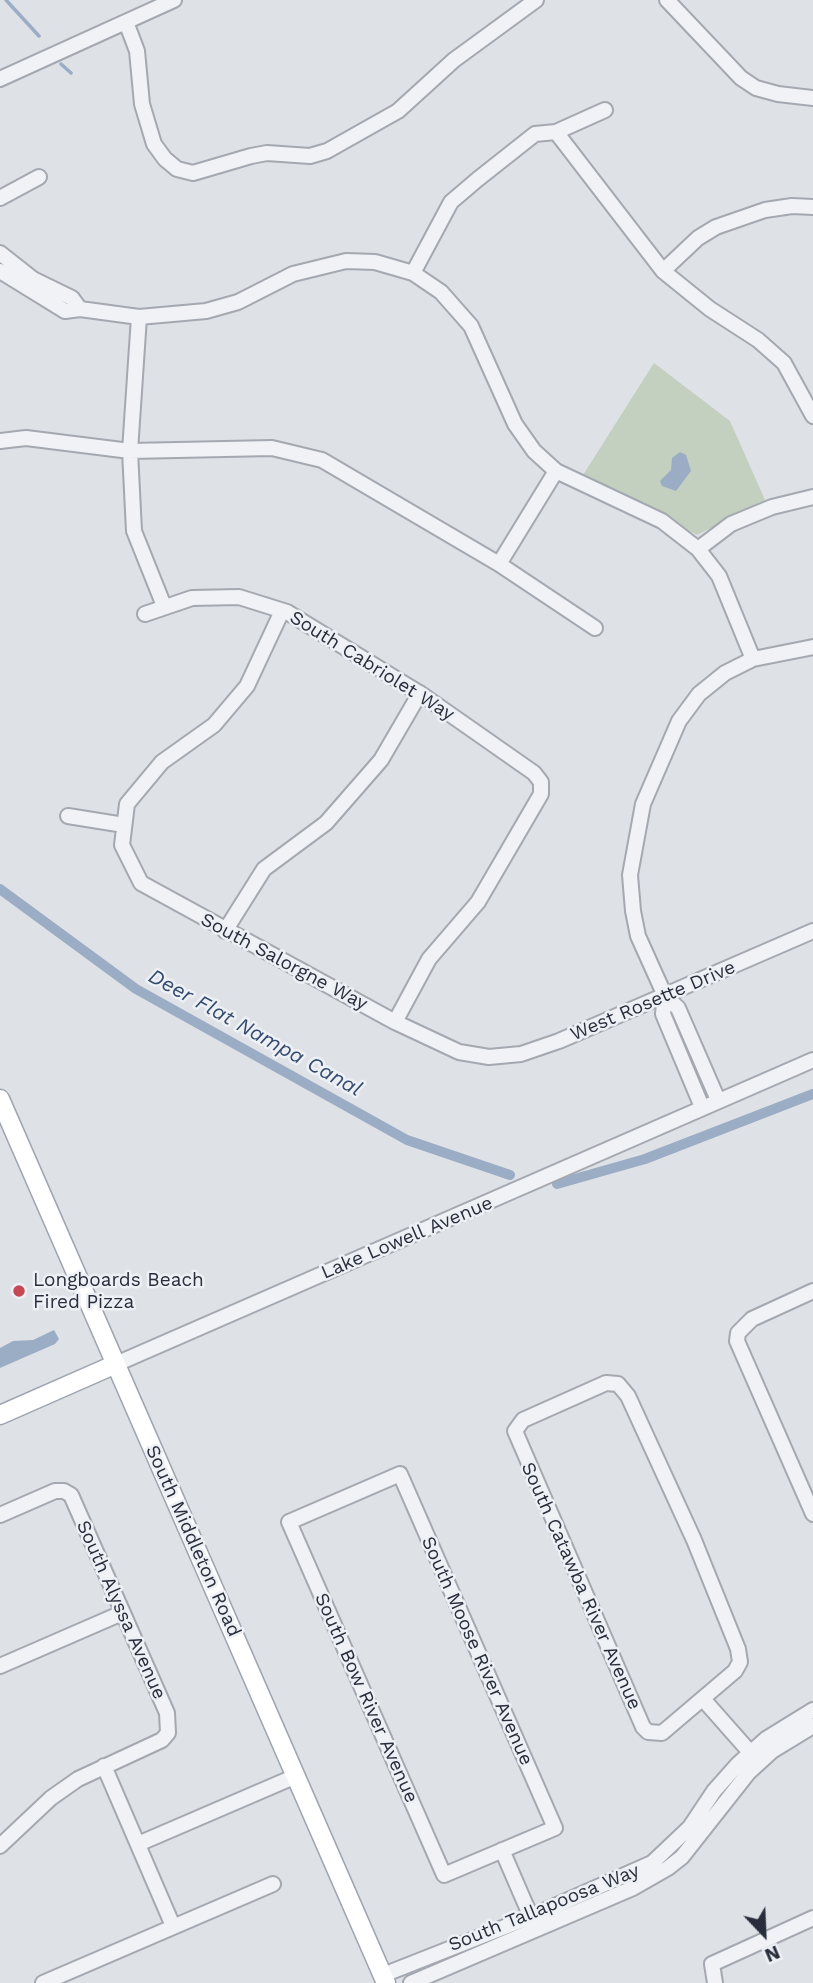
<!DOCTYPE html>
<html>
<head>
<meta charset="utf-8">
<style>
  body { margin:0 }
  #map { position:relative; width:813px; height:1983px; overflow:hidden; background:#dee1e6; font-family:"Work Sans",sans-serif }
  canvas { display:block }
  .north { position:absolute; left:729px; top:1899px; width:70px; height:70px; -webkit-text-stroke:5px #edf0f4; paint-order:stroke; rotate:157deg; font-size:19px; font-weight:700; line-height:28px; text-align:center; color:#282e3c }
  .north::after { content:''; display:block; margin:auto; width:24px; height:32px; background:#282e3c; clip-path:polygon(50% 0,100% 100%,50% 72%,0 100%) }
</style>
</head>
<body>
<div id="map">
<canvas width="813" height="1983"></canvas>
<div class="north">N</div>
</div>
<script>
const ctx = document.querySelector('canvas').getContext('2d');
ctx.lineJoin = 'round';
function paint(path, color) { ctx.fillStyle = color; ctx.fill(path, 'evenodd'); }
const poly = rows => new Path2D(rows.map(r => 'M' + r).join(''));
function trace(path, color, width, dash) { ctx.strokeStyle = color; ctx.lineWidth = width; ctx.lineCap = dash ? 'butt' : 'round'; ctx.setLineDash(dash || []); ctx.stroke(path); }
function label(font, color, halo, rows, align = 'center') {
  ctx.font = font + ' "Work Sans",sans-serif'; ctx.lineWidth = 5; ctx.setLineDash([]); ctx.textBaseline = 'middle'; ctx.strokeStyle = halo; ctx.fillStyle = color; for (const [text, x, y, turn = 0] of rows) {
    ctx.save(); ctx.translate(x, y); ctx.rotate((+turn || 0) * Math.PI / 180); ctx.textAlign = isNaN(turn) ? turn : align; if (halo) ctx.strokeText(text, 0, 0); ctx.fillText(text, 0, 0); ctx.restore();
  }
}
paint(poly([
  [654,363,730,421,765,500,697,535,583,475]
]), '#c3d0bf');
paint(poly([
  [680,452,686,455,691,471,676,491,662,486,660,481,671,470,672,458],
  [54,1330,59,1339,55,1344,0,1368,0,1348,13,1341,33,1340]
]), '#9badc5');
trace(poly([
  [6,0,39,36],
  [61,64,71,73]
]), '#9badc5', 3.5);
trace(poly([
  [0,889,136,989,407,1140,510,1175],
  [557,1184,645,1159,813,1094]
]), '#9badc5', 10);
const minor = poly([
  [667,0,741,78,756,88,778,94,813,98],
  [126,22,137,51,142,104,154,144,165,159,177,169,193,173,251,156,267,153,310,156,327,151,398,111,454,60,536,0],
  [0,79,174,0],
  [556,132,663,271,710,309,758,340,784,363,813,416],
  [0,198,39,177],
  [0,253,33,279,72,298,80,309,65,311,0,271],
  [663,271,698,238,716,227,765,210,792,206,813,207],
  [413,273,451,202,478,179,535,134,556,132,605,110],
  [80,309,139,317,206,311,238,302,293,274,346,261,375,262,413,273,441,292,471,326,515,424,534,451,556,471,662,521,698,549,719,576,753,659,725,673,699,694,679,721,643,804,630,875,633,911,638,936,665,996],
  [139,317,130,451,134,531,164,606],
  [0,441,26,438,130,451,272,448,322,460,499,564,595,628],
  [698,549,731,524,772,507,813,497],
  [499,564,556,471],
  [282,611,247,686,214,725,162,762,127,804,122,845,141,883,395,1022,459,1052,489,1057,521,1054,559,1041,813,931],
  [145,614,192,598,239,597,287,612,424,696,534,773,541,782,541,794,478,902,429,959,395,1022],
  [753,659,813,647],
  [68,816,124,825],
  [225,931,264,869,326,823,381,760,420,693],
  [702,1107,663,1014,665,996,678,1008,718,1100],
  [813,1291,752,1319,738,1333,737,1341,813,1514],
  [116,1364,813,1060],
  [606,1383,618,1384,628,1396,694,1540,738,1649,740,1662,735,1671,662,1733,648,1732,643,1727,515,1431,523,1420,606,1383],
  [400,1474,555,1828,444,1875,289,1522,400,1474],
  [0,1515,55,1491,64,1491,71,1495,167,1713,168,1733,162,1740,78,1779,51,1798,0,1846],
  [0,1666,122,1613],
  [703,1699,756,1759],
  [104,1766,173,1926],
  [138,1844,296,1776],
  [502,1850,534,1924],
  [383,1975,530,1917,652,1863,690,1827,714,1791,738,1764,766,1739,813,1710],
  [43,1983,273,1884],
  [411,1983,633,1888,668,1868,682,1857,749,1772,772,1751,813,1726],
  [715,1983,712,1964,813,1918]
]);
const major = poly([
  [0,1099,386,1983],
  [0,1415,116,1364]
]);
trace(minor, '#a4a8b0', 18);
trace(major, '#9ea5b1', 21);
trace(minor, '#f0f2f5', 14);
trace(major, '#fff', 18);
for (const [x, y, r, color] of [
  [19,1291,7,"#c54955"]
]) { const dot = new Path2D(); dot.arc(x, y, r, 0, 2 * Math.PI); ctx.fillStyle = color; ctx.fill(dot); trace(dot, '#edf0f4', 2.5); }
label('19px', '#282e3c', '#edf0f4', [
  ["South Cabriolet Way",372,666,32],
  ["South Salorgne Way",284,962,28],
  ["West Rosette Drive",653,1001,-23],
  ["Lake Lowell Avenue",407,1238,-23],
  ["South Middleton Road",193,1541,66],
  ["South Catawba River Avenue",581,1586,66],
  ["South Alyssa Avenue",121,1610,66],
  ["South Moose River Avenue",477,1651,66],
  ["South Bow River Avenue",366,1698,66],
  ["South Tallapoosa Way",544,1908,-22]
]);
label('19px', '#282e3c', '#edf0f4', [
  ["Longboards Beach",33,1280],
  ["Fired Pizza",33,1302]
], 'left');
label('italic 21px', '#354b6d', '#edf0f4', [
  ["Deer Flat Nampa Canal",255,1033,29]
]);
</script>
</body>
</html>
